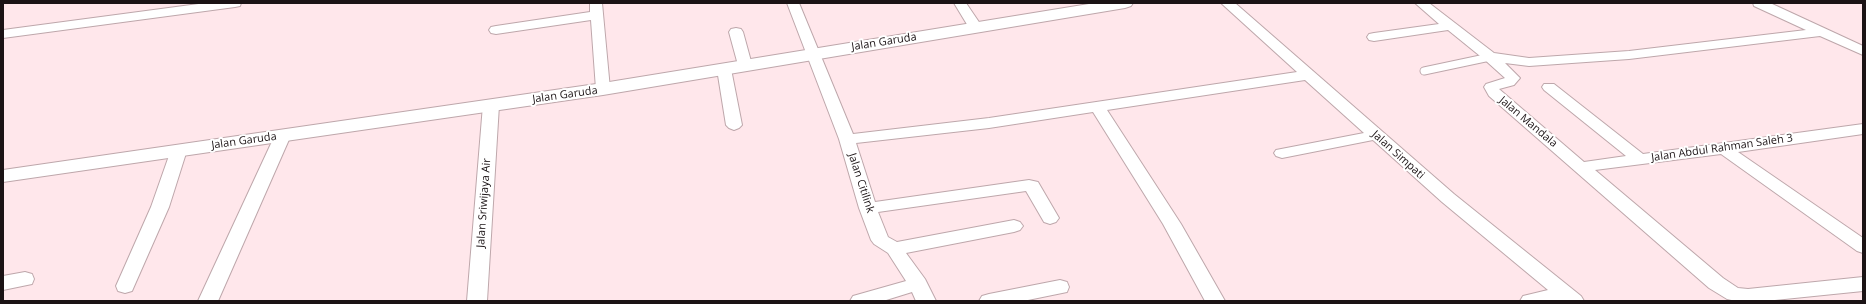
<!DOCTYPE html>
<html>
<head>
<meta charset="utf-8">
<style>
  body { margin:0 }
  #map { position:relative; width:1866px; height:304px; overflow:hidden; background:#ffe7eb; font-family:"Open Sans",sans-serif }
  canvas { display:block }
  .frame { position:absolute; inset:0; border:4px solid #1b1315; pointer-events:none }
</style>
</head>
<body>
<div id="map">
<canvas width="1866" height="304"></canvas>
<div class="frame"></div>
</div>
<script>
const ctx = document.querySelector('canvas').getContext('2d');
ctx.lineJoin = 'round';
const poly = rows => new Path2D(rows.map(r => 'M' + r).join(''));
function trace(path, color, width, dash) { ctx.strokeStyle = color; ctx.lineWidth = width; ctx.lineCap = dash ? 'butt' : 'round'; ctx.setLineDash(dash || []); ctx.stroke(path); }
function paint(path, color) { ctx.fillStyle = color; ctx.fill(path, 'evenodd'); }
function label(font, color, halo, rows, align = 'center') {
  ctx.font = font + ' "Open Sans",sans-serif'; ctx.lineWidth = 4; ctx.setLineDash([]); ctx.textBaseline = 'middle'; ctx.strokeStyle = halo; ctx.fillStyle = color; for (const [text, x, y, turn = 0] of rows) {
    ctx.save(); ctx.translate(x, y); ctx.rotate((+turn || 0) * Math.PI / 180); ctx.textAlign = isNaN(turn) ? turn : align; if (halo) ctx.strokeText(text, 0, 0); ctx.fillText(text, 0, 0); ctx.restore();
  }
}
const service = poly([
  [1424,71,1490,57]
]);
const minor = poly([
  [206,3,241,3,240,6,235,7,3,38,3,30,206,3],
  [590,3,602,3,610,89,608,92,603,93,598,92,596,89,591,20,496,34,491,33,489,30,491,27,496,26,590,12,590,3],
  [787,3,799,3,853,134,989,118,1297,72,1221,3,1235,3,1454,194,1581,296,1584,301,1520,301,1523,296,1548,290,1442,202,1373,140,1282,158,1276,156,1274,153,1276,150,1364,133,1305,80,1107,110,1181,224,1225,301,1205,301,1163,224,1093,112,989,128,856,143,875,202,1029,180,1038,182,1059,218,1056,222,1050,224,1044,222,1026,191,878,212,888,237,897,242,1014,220,1020,222,1023,226,1020,230,1014,232,906,253,925,279,936,301,916,301,912,292,883,301,850,301,853,296,906,281,888,253,874,244,871,240,859,208,839,139,787,3],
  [954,3,966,3,983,28,981,31,971,31,954,3],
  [1415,3,1429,3,1494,53,1529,58,1629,51,1806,30,1754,6,1753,3,1770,3,1863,46,1863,55,1820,36,1629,59,1529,66,1505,63,1520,78,1514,85,1499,89,1584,162,1626,156,1544,90,1542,87,1544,84,1554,84,1643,154,1863,124,1863,134,1738,152,1863,238,1863,253,1857,251,1721,154,1595,170,1723,278,1738,288,1748,289,1863,277,1863,291,1765,301,1736,301,1727,299,1709,288,1489,96,1484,87,1486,84,1505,78,1485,60,1448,30,1374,41,1369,40,1367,37,1369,34,1374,33,1439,24,1415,3],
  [736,28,741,29,743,32,752,65,750,68,740,68,738,65,729,32,731,29,736,28],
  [724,65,729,66,731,69,742,125,739,128,734,130,729,128,726,125,717,69,719,66,724,65],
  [491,100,496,102,499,105,487,301,467,301,483,105,486,102,491,100],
  [283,130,289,132,291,135,218,301,198,301,275,135,277,132,283,130],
  [179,145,185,147,187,150,169,207,132,291,125,293,118,291,116,286,151,207,171,150,173,147,179,145],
  [25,272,32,274,34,279,32,284,3,290,3,276,25,272],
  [1060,280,1067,282,1069,287,1067,292,1023,301,979,301,982,296,989,294,1060,280]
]);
const tertiary = poly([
  [1095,3,1133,3,1131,6,1125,8,603,95,3,182,3,170,603,83,1095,3]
]);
trace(service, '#bea7ab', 9);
trace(minor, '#bea7ab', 2);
trace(tertiary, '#bea7ab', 2);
trace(service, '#fff', 7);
paint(minor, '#fff');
paint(tertiary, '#fff');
label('11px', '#1b1315', '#fff', [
  ["Jalan Garuda",884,42,-9],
  ["Jalan Garuda",565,95,-8],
  ["Jalan Mandala",1528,122,40],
  ["Jalan Garuda",244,141,-8],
  ["Jalan Abdul Rahman Saleh 3",1722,148,-8],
  ["Jalan Simpati",1398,155,42],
  ["Jalan Citilink",861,183,72],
  ["Jalan Sriwijaya Air",484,203,-86]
]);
</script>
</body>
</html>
